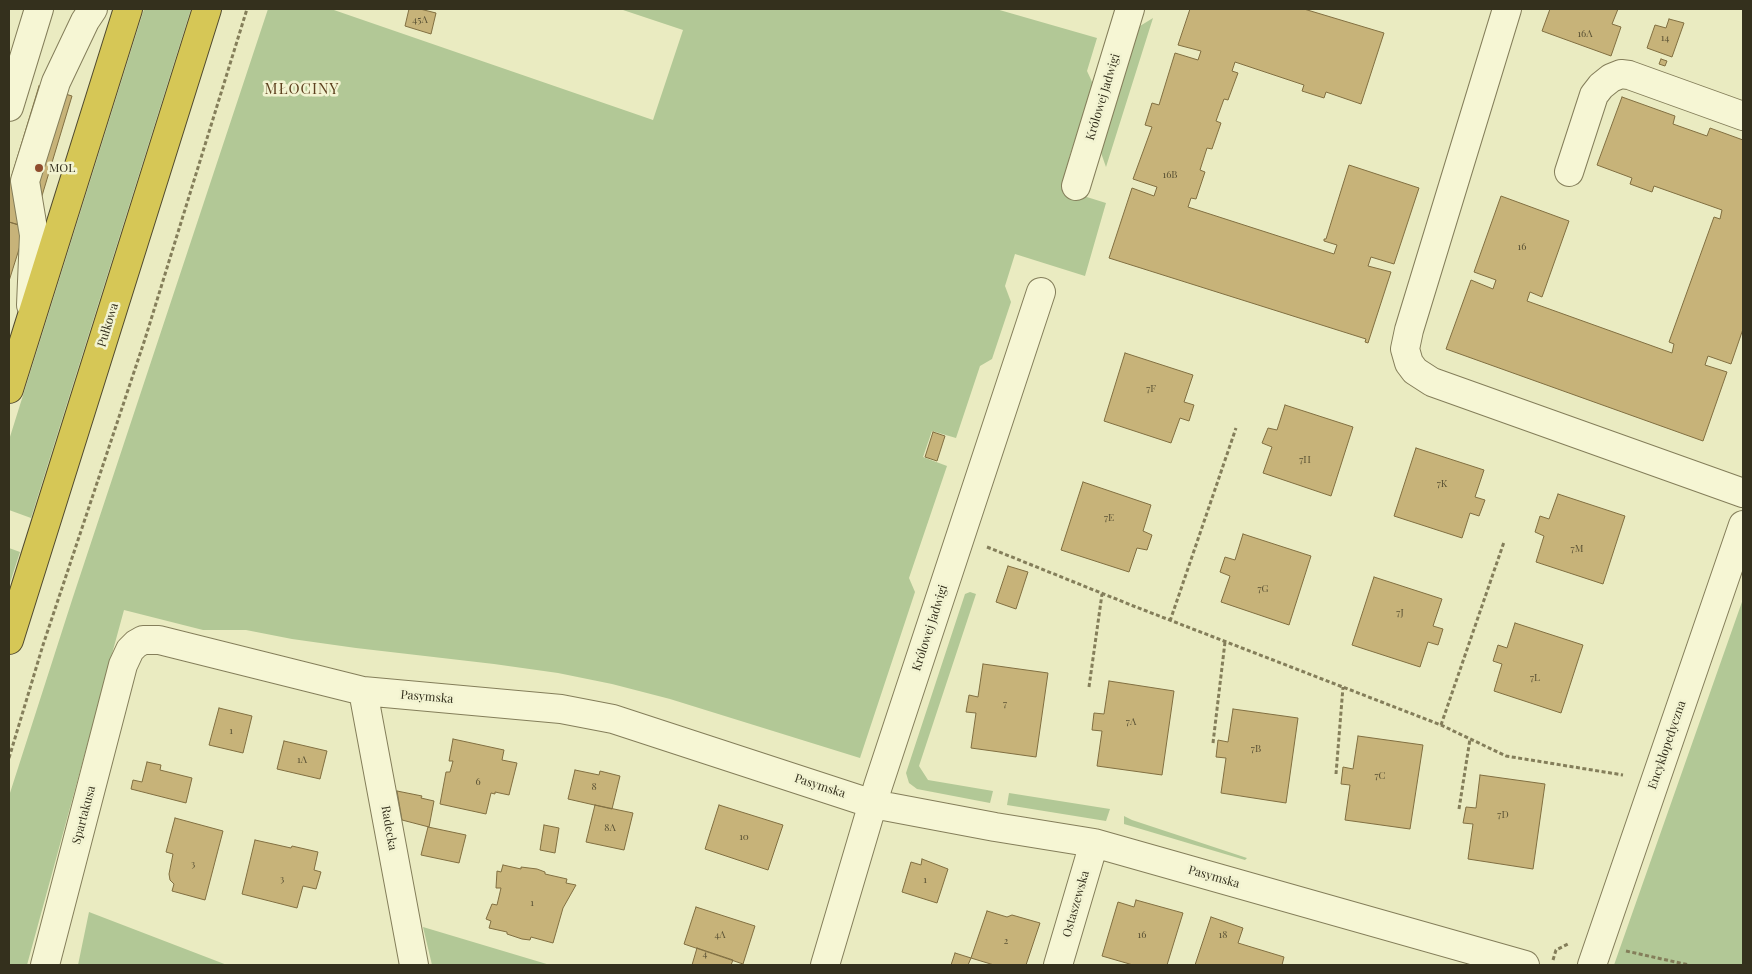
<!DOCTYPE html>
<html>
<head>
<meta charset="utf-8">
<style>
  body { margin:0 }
  #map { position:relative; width:1752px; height:974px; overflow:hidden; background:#eaebc1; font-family:"Playfair Display",serif }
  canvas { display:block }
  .frame { position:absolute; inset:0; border:10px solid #34301d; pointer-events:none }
</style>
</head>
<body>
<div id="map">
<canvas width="1752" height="974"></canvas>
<div class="frame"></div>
</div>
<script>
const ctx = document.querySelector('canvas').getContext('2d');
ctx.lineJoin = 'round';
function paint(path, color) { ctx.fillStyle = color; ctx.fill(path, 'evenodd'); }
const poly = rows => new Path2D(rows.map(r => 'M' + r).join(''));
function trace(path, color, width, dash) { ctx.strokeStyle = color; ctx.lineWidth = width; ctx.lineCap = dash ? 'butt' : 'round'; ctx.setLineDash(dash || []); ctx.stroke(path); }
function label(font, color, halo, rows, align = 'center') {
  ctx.font = font + ' "Playfair Display",serif'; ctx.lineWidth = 5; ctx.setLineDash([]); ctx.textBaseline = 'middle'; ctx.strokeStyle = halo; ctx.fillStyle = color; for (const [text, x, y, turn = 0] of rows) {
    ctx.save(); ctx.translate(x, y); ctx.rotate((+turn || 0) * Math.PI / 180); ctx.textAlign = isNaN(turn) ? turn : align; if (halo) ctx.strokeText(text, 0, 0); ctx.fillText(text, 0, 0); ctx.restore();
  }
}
paint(poly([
  [144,9,191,9,31,518,9,510,9,440],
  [268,9,331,9,653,120,683,30,620,9,996,9,1097,38,1087,71,1093,84,1069,158,1073,160,1074,193,1106,203,1085,276,1015,254,1005,286,1011,302,992,359,980,366,956,438,932,431,923,457,947,466,909,578,915,592,860,758,670,699,612,684,558,673,494,664,356,648,292,639,246,630,203,630,124,610,27,965,9,965,9,796,73,597],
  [1153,18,1106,167,1100,150,1140,26],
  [9,548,20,552,9,586],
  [970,592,976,594,919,766,928,780,993,791,990,803,917,789,909,783,906,773,965,594],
  [1743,599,1743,965,1614,965],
  [1009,793,1110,809,1106,821,1007,805],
  [1124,816,1132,820,1247,858,1245,860,1124,824],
  [89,912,227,965,78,965],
  [423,927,550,965,432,965]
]), '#b2c896');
const building = poly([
  [409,9,420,9,436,13,431,34,405,26,409,9],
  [1190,9,1304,9,1384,33,1361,104,1326,92,1324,98,1302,91,1304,85,1235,62,1232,71,1238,73,1228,100,1224,99,1216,121,1221,123,1212,149,1207,148,1200,170,1205,172,1196,199,1191,198,1188,207,1334,254,1337,245,1324,241,1324,239,1326,239,1349,165,1419,188,1394,264,1371,257,1368,266,1391,272,1368,343,1365,342,1366,339,1109,258,1132,188,1154,196,1157,187,1133,179,1152,127,1145,125,1152,103,1159,105,1175,53,1198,60,1201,51,1178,45,1190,9],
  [1550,9,1618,9,1612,24,1621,27,1611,56,1542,31,1550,9],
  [1669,19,1684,23,1672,57,1647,48,1655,25,1666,28,1669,19],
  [1661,59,1667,61,1665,66,1659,64,1661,59],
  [39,86,72,96,32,229,9,222,9,185,39,86],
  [1622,97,1675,116,1673,124,1707,136,1710,128,1743,140,1743,329,1731,364,1708,356,1705,365,1727,372,1703,441,1446,349,1471,280,1493,289,1496,280,1474,272,1501,196,1569,221,1542,297,1530,292,1527,301,1672,353,1674,344,1669,342,1714,217,1720,219,1722,210,1654,186,1652,192,1630,184,1632,178,1597,165,1622,97],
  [9,222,26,227,9,281,9,222],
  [1125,353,1193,375,1184,402,1194,405,1189,421,1180,418,1171,443,1104,421,1125,353],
  [1285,405,1353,427,1331,496,1263,473,1272,447,1262,443,1268,428,1277,430,1285,405],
  [933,432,945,436,937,461,925,457,933,432],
  [1416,448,1484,470,1475,497,1485,500,1479,516,1470,513,1462,538,1394,516,1416,448],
  [1083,482,1151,505,1143,531,1152,535,1147,550,1137,548,1129,572,1061,550,1083,482],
  [1558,494,1625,516,1603,584,1536,562,1544,536,1535,532,1540,516,1549,519,1558,494],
  [1243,534,1311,556,1289,625,1221,602,1230,576,1220,572,1225,557,1235,560,1243,534],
  [1008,566,1028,572,1016,609,996,602,1008,566],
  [1374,577,1442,599,1433,626,1443,629,1438,645,1428,642,1420,667,1352,645,1374,577],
  [1515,623,1583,645,1561,713,1494,691,1502,664,1493,661,1498,645,1507,648,1515,623],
  [983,664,1048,673,1036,757,971,748,976,713,966,712,969,695,978,697,983,664],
  [1109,681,1174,691,1162,775,1097,766,1102,731,1092,730,1094,713,1104,714,1109,681],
  [219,708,252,716,243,753,209,745,219,708],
  [1233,709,1298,718,1286,803,1221,793,1226,758,1216,757,1218,740,1228,742,1233,709],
  [1358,736,1423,745,1410,829,1345,820,1350,785,1341,784,1343,767,1353,769,1358,736],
  [453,739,504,750,502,760,517,763,509,795,495,792,495,794,491,793,486,814,440,804,446,772,450,772,453,761,449,761,453,739],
  [284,741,327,751,320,779,277,769,284,741],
  [147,762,161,765,160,770,192,778,186,803,131,789,133,780,142,782,147,762],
  [575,770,599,775,600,771,620,776,612,809,568,799,575,770],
  [1480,775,1545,784,1533,869,1468,859,1473,824,1463,823,1466,807,1476,808,1480,775],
  [397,791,422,796,421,798,434,801,429,827,402,820,397,791],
  [595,805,633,813,624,850,586,842,595,805],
  [719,805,783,825,768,870,705,849,719,805],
  [175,818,223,831,205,900,172,891,174,884,170,880,169,874,173,854,166,852,175,818],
  [544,825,559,828,555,853,540,850,544,825],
  [428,827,466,835,459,863,421,855,428,827],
  [255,840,291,848,292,846,318,852,314,870,321,872,316,889,303,886,297,908,242,894,255,840],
  [922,859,948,869,937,903,902,892,911,862,921,865,922,859],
  [503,865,521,869,521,867,537,869,545,872,545,874,567,879,566,883,576,885,563,908,553,943,531,937,530,940,522,939,507,934,507,932,489,928,491,921,486,919,492,904,497,905,501,888,496,888,497,871,501,872,503,865],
  [1136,900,1183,913,1167,965,1133,965,1102,956,1118,902,1134,907,1136,900],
  [696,907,755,926,743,964,684,944,696,907],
  [987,911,1007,917,1012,915,1040,923,1026,965,994,965,971,958,987,911],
  [1211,917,1243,928,1238,943,1284,957,1282,965,1195,965,1211,917],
  [697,948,733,960,731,965,692,965,697,948],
  [955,953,971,958,968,965,951,965,955,953]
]);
paint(building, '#c7b379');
trace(building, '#816f41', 1);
const minor = poly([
  [1507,9,1409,330,1405,349,1409,363,1415,371,1432,382,1743,493],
  [9,107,39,9],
  [1569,172,1594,95,1601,86,1611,78,1621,74,1629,75,1743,116],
  [1076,186,1130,9],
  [31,305,34,235,25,181,56,82,85,21,93,9],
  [363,691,414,965],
  [45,965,123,665,130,650,136,644,143,640,159,640,363,691,561,709,613,719,873,804,995,827,1094,843,1525,965],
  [825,965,878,786,1041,292],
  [1058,965,1094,843],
  [1592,965,1743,525]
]);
const highway = poly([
  [9,389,128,9],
  [9,640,207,9]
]);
trace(minor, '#847e5a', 30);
trace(highway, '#514a2e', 30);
trace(poly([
  [987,547,1136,607,1441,725,1506,756,1623,775],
  [1170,621,1236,428],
  [1089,687,1102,594],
  [1441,725,1504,542],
  [1213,743,1225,642],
  [9,758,43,645,145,339,247,9],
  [1336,774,1343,687],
  [1459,809,1470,739],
  [1626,951,1689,965],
  [1553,960,1556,950,1568,944]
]), '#847e5a', 3, [4, 2.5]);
trace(minor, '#f6f6d4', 28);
trace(highway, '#d6c756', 28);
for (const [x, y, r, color] of [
  [39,168,5,"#8f4c2d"]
]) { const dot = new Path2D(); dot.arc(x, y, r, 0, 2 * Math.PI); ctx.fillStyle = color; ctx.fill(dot); trace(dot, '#f2f3d1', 2); }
label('10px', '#595134', null, [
  ["45A",420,20],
  ["16A",1585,34],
  ["14",1665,38],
  ["16B",1170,175],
  ["16",1522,247],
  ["7F",1151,389],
  ["7H",1305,460],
  ["7K",1442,484],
  ["7E",1109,518],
  ["7M",1577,549],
  ["7G",1263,589],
  ["7J",1400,613],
  ["7L",1535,678],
  ["7",1005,704],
  ["7A",1131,722],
  ["1",231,731],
  ["7B",1256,749],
  ["1A",302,760],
  ["7C",1380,776],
  ["6",478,782],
  ["8",594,787],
  ["7D",1503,815],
  ["8A",610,828],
  ["10",744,837],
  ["3",193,864],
  ["3",282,879],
  ["1",925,880],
  ["1",532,903],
  ["4A",720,935],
  ["16",1142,935],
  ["18",1223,935],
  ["2",1006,941],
  ["4",705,954]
]);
label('12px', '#34301d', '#f2f3d1', [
  ["Królowej Jadwigi",1103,97,-73],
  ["Pułkowa",108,325,-73],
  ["Królowej Jadwigi",930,628,-72],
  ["Pasymska",427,697,5],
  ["Encyklopedyczna",1667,745,-71],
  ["Pasymska",820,786,18],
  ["Spartakusa",84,815,-75],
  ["Radecka",389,828,80],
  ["Pasymska",1214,877,16],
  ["Ostaszewska",1076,904,-74]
]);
label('12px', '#34301d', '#f2f3d1', [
  ["MOL",49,168]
], 'left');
ctx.letterSpacing = '1px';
label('15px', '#5e411f', '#f2f3d1', [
  ["MŁOCINY",302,89]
]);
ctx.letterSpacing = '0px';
</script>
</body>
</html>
